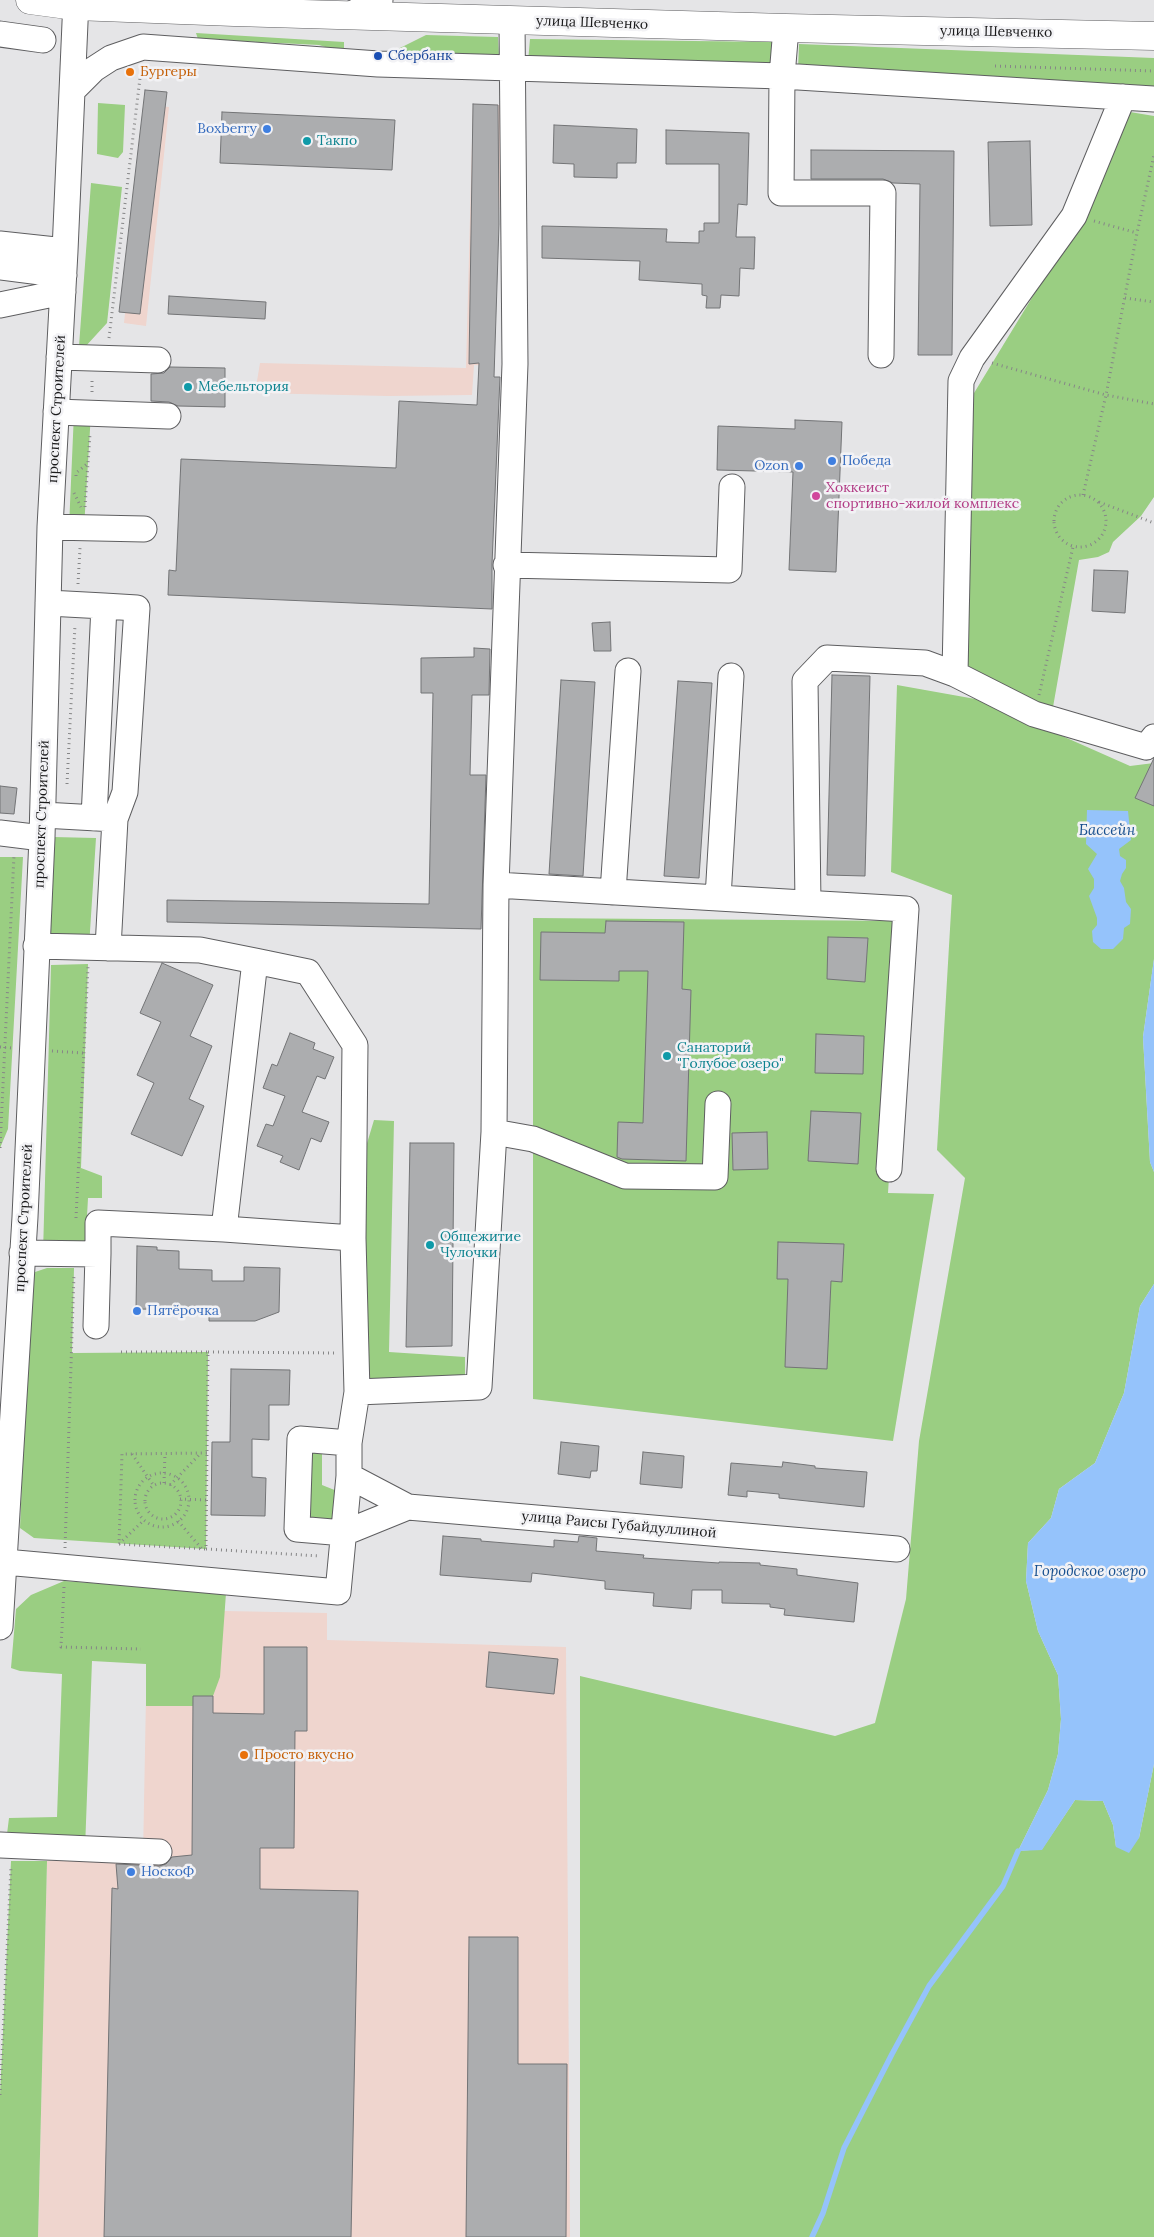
<!DOCTYPE html>
<html>
<head>
<meta charset="utf-8">
<style>
  body { margin:0 }
  canvas { display:block; background:#e5e5e7 }
</style>
</head>
<body>
<canvas width="1154" height="2237"></canvas>
<script>
const ctx = document.querySelector('canvas').getContext('2d');
ctx.lineJoin = 'round';
function paint(path, color) { ctx.fillStyle = color; ctx.fill(path, 'evenodd'); }
const poly = rows => new Path2D(rows.map(r => 'M' + r).join(''));
function trace(path, color, width, dash) { ctx.strokeStyle = color; ctx.lineWidth = width; ctx.lineCap = dash ? 'butt' : 'round'; ctx.setLineDash(dash || []); ctx.stroke(path); }
function label(font, color, halo, rows, align = 'center') {
  ctx.font = font + ' Lora,serif'; ctx.lineWidth = 5; ctx.setLineDash([]); ctx.textBaseline = 'middle'; ctx.strokeStyle = halo; ctx.fillStyle = color; for (const [text, x, y, turn = 0] of rows) {
    ctx.save(); ctx.translate(x, y); ctx.rotate((+turn || 0) * Math.PI / 180); ctx.textAlign = isNaN(turn) ? turn : align; if (halo) ctx.strokeText(text, 0, 0); ctx.fillText(text, 0, 0); ctx.restore();
  }
}
paint(poly([
  [473,104,504,105,492,366,474,365,472,395,388,396,255,393,260,363,466,368],
  [147,105,169,107,146,326,124,323],
  [225,1611,327,1613,327,1640,566,1647,570,2237,38,2237,47,1861,143,1856,147,1643]
]), '#efd5ce');
paint(poly([
  [196,33,344,42,344,53,319,45,198,39],
  [426,35,498,37,499,56,388,54],
  [530,39,775,42,776,69,528,62],
  [799,44,1154,58,1154,87,798,70],
  [98,103,125,105,123,152,118,158,97,154],
  [1130,112,1154,116,1154,497,1141,516,1113,542,1109,552,1098,557,1079,560,1053,707,967,676,971,398,1075,227],
  [91,183,122,187,107,323,85,347,79,346],
  [74,413,91,413,84,528,69,527],
  [897,685,981,700,1130,766,1154,763,1154,959,1143,1037,1150,1162,1154,1172,1154,1284,1140,1306,1124,1393,1095,1463,1059,1489,1051,1518,1028,1543,1026,1581,1038,1631,1058,1675,1061,1719,1058,1754,1048,1790,1018,1851,1042,1849,1075,1800,1103,1801,1113,1825,1116,1847,1139,1838,1154,1764,1154,2237,580,2237,580,1676,835,1736,875,1723,906,1599,919,1441,965,1178,937,1150,952,895,891,872],
  [53,837,96,838,89,947,49,946],
  [0,857,23,857,8,1129,0,1148],
  [533,918,905,921,888,1193,934,1194,893,1441,533,1399],
  [88,964,81,1168,102,1176,102,1198,88,1198,85,1253,43,1253,51,965],
  [374,1120,394,1121,389,1352,465,1357,465,1382,369,1382,362,1160],
  [47,1268,74,1268,72,1353,208,1352,206,1549,34,1538,20,1528,30,1284,32,1273],
  [311,1446,322,1446,322,1485,337,1491,338,1522,309,1525],
  [64,1581,226,1593,220,1677,213,1696,193,1696,193,1706,146,1706,146,1664,92,1661,85,1849,7,1834,9,1818,57,1817,62,1674,20,1671,11,1668,16,1609,31,1595],
  [11,1861,47,1861,38,2237,0,2237,0,2095]
]), '#9ace82');
paint(poly([
  [1087,810,1128,811,1131,840,1119,849,1120,856,1126,860,1126,868,1122,874,1120,881,1124,888,1126,902,1131,909,1130,924,1124,928,1123,939,1113,949,1101,949,1093,942,1092,931,1097,925,1097,918,1089,896,1094,888,1094,879,1088,869,1097,854,1086,844],
  [1154,959,1154,1172,1150,1162,1143,1037],
  [1154,1284,1154,1764,1139,1838,1129,1853,1116,1847,1113,1825,1103,1801,1075,1800,1042,1850,1018,1851,1048,1790,1058,1754,1061,1719,1058,1675,1038,1631,1026,1581,1028,1543,1051,1518,1059,1489,1095,1463,1124,1393,1140,1306]
]), '#95c3fb');
trace(poly([
  [812,2237,823,2213,844,2148,892,2054,929,1986,1003,1886,1018,1851]
]), '#95c3fb', 5.5);
const building = poly([
  [145,90,167,92,140,314,119,312,145,90],
  [473,104,498,105,499,224,494,377,500,377,492,564,492,609,168,595,169,570,176,571,181,459,396,468,399,401,477,405,479,363,469,364,473,104],
  [222,112,395,120,392,170,220,163,222,112],
  [554,125,637,129,636,163,617,163,617,178,574,177,574,164,553,163,554,125],
  [666,130,749,133,747,205,738,204,736,237,755,237,754,269,740,268,739,296,721,295,720,308,706,308,707,296,702,295,702,284,639,280,640,261,542,258,542,226,667,229,666,242,699,243,699,231,704,231,704,223,719,223,719,164,666,164,666,130],
  [1030,141,1032,225,990,226,988,142,1030,141],
  [811,150,954,151,952,355,918,355,920,184,893,183,883,179,811,179,811,150],
  [169,296,266,302,265,319,168,314,169,296],
  [170,367,225,368,225,407,178,406,169,402,151,401,151,374,164,373,170,367],
  [795,420,842,422,836,572,789,570,793,472,717,470,718,426,795,429,795,420],
  [1094,570,1128,571,1125,613,1092,611,1094,570],
  [610,622,611,651,594,651,592,623,610,622],
  [474,648,490,649,489,695,472,695,470,775,486,775,481,929,167,922,167,900,429,904,433,693,421,693,421,658,474,657,474,648],
  [832,675,870,676,865,876,827,875,832,675],
  [561,680,595,682,583,876,549,874,561,680],
  [678,681,712,683,699,878,664,876,678,681],
  [1154,758,1154,806,1135,798,1154,758],
  [0,786,17,788,14,814,0,813,0,786],
  [606,921,684,922,682,989,691,990,686,1161,622,1159,617,1157,618,1122,643,1123,648,971,619,971,619,981,540,980,541,932,605,933,606,921],
  [828,937,868,938,865,982,827,979,828,937],
  [162,963,213,985,190,1036,212,1046,189,1099,204,1106,182,1156,131,1134,154,1083,137,1075,161,1022,140,1013,162,963],
  [290,1033,315,1043,313,1049,334,1057,325,1079,317,1076,302,1112,329,1122,321,1142,311,1138,299,1170,280,1162,283,1156,257,1146,266,1124,273,1126,285,1096,263,1088,272,1064,277,1066,290,1033],
  [816,1034,864,1036,863,1074,815,1073,816,1034],
  [811,1111,861,1113,858,1164,808,1161,811,1111],
  [767,1132,768,1169,733,1170,732,1133,767,1132],
  [410,1143,454,1143,452,1346,406,1347,410,1143],
  [778,1242,844,1244,842,1282,831,1281,827,1369,785,1367,788,1279,777,1279,778,1242],
  [137,1246,157,1247,157,1250,179,1251,179,1269,212,1270,212,1281,244,1281,244,1267,280,1268,279,1312,255,1321,209,1321,209,1310,136,1309,137,1246],
  [231,1369,290,1370,289,1405,269,1405,269,1440,252,1439,252,1477,266,1478,265,1516,211,1515,212,1442,230,1442,231,1369],
  [561,1442,599,1446,597,1471,591,1471,590,1478,558,1474,561,1442],
  [643,1452,684,1456,682,1488,640,1484,643,1452],
  [783,1462,815,1466,815,1468,867,1472,864,1507,779,1498,779,1494,747,1491,747,1497,728,1495,731,1463,782,1467,783,1462],
  [443,1536,481,1539,481,1541,554,1547,554,1540,578,1542,579,1536,597,1538,596,1551,644,1555,643,1558,719,1563,719,1562,760,1563,760,1565,797,1569,797,1575,858,1583,854,1622,784,1615,785,1609,770,1607,770,1604,722,1603,722,1590,692,1590,691,1609,653,1606,654,1593,605,1589,605,1581,532,1573,531,1582,440,1575,443,1536],
  [264,1647,307,1647,307,1731,295,1731,294,1848,260,1848,260,1889,358,1891,351,2237,104,2237,112,1888,118,1889,116,1864,159,1866,166,1864,172,1857,192,1855,193,1696,213,1696,213,1713,264,1714,264,1647],
  [489,1652,558,1659,554,1694,486,1687,489,1652],
  [469,1937,518,1937,518,2064,567,2064,566,2237,466,2237,469,1937]
]);
paint(building, '#acadaf');
trace(building, '#737476', 1);
const minor = poly([
  [349,15,380,0],
  [786,28,782,76,781,193,883,193,881,355],
  [0,34,43,40],
  [72,91,94,69,111,58,143,47,378,64,782,76,1154,99],
  [0,244,65,251],
  [0,267,64,275],
  [0,305,63,292],
  [59,357,158,360],
  [56,412,168,416],
  [50,527,144,529],
  [506,565,729,570,732,487],
  [48,603,104,606,94,818],
  [104,606,137,608,125,792,115,819],
  [955,674,961,381,972,358,1074,216,1123,97],
  [43,815,115,819,108,948],
  [0,833,42,838],
  [496,885,906,909,889,1169],
  [613,892,628,671],
  [718,898,731,676],
  [808,903,805,681,827,658,925,663,955,674,1034,714,1146,747,1154,737],
  [494,1132,533,1139,625,1176,715,1177,718,1104],
  [224,1229,353,1238,355,1045,308,972,255,961],
  [353,1238,357,1392],
  [22,1253,98,1254,98,1223,224,1229,255,961,200,950,36,946],
  [96,1326,98,1254],
  [349,1443,300,1439,297,1529,344,1533,408,1507],
  [349,1476,408,1507,897,1549],
  [5,1562,338,1592,349,1476,349,1443,357,1392,479,1387,494,1132,496,885,515,364,512,21],
  [0,1627,25,1217,42,838,50,527,65,251,76,0],
  [0,1845,159,1852]
]);
const major = poly([
  [30,0,75,6,234,12,786,28,1154,36]
]);
trace(minor, '#5e5e60', 27);
trace(major, '#5e5e60', 29);
trace(poly([
  [995,66,1154,71],
  [1094,221,1137,233],
  [1125,298,1154,302],
  [109,338,140,78],
  [992,363,1106,395,1154,404],
  [92,392,92,379],
  [76,476,76,473,88,463],
  [74,493,81,507],
  '1054 521a26 26 0 1 1 52 0a26 26 0 1 1-52 0Z',
  [1083,495,1106,395,1137,233,1154,155],
  [1099,502,1154,523],
  [85,507,90,434],
  [78,584,80,548],
  [1039,695,1073,547],
  [67,784,75,625],
  [0,1047,12,1048],
  [52,1051,83,1053],
  [0,1148,14,855],
  [76,1218,88,967],
  [121,1352,208,1352,206,1549,119,1544,122,1454,207,1453],
  [208,1352,335,1353],
  [132,1454,154,1486],
  '135 1500a27 27 0 1 1 54 0a27 27 0 1 1-54 0Z',
  [164,1483,165,1453],
  '145 1501a18 18 0 1 1 36 0a18 18 0 1 1-36 0Z',
  [170,1485,201,1453],
  [180,1499,206,1500],
  [178,1521,202,1549],
  [119,1544,144,1520],
  [65,1548,74,1274],
  [206,1549,320,1556],
  [64,1587,61,1647,141,1649],
  [0,2095,11,1866]
]), '#868687', 3, [1, 4]);
trace(minor, '#fff', 25);
trace(major, '#fff', 28);
for (const [x, y, r, color] of [
  [378,56,5,"#1a4fb4"],
  [130,72,5,"#e8710a"],
  [267,129,5,"#3f7fe0"],
  [307,141,5,"#0f9aa8"],
  [188,387,5,"#0f9aa8"],
  [832,461,5,"#3f7fe0"],
  [799,466,5,"#3f7fe0"],
  [816,496,5,"#d1479c"],
  [667,1056,5,"#0f9aa8"],
  [430,1245,5,"#0f9aa8"],
  [137,1311,5,"#3f7fe0"],
  [244,1755,5,"#e8710a"],
  [131,1872,5,"#3f7fe0"]
]) { const dot = new Path2D(); dot.arc(x, y, r, 0, 2 * Math.PI); ctx.fillStyle = color; ctx.fill(dot); trace(dot, '#f2f2f5', 2); }
label('14px', '#1b1b1c', '#f2f2f5', [
  ["улица Шевченко",592,23,2],
  ["улица Шевченко",996,32,1],
  ["проспект Строителей",57,409,-87],
  ["проспект Строителей",42,814,-88],
  ["проспект Строителей",24,1218,-87],
  ["улица Раисы Губайдуллиной",619,1525,5]
]);
label('14px', '#164399', '#f2f2f5', [
  ["Сбербанк",388,56]
], 'left');
label('14px', '#c56008', '#f2f2f5', [
  ["Бургеры",140,72],
  ["Просто вкусно",254,1755]
], 'left');
label('14px', '#366cbe', '#f2f2f5', [
  ["Boxberry",257,129,"right"],
  ["Победа",842,461],
  ["Ozon",789,466,"right"],
  ["Пятёрочка",147,1311],
  ["НоскоФ",141,1872]
], 'left');
label('14px', '#0d838f', '#f2f2f5', [
  ["Такпо",317,141],
  ["Мебельтория",198,387],
  ["Санаторий",677,1048],
  ["\"Голубое озеро\"",677,1064],
  ["Общежитие",440,1237],
  ["Чулочки",440,1253]
], 'left');
label('14px', '#b23c85', '#f2f2f5', [
  ["Хоккеист",826,488],
  ["спортивно-жилой комплекс",826,504]
], 'left');
label('italic 15px', '#18508f', '#f2f2f5', [
  ["Бассейн",1107,831],
  ["Городское озеро",1090,1572]
]);
</script>
</body>
</html>
